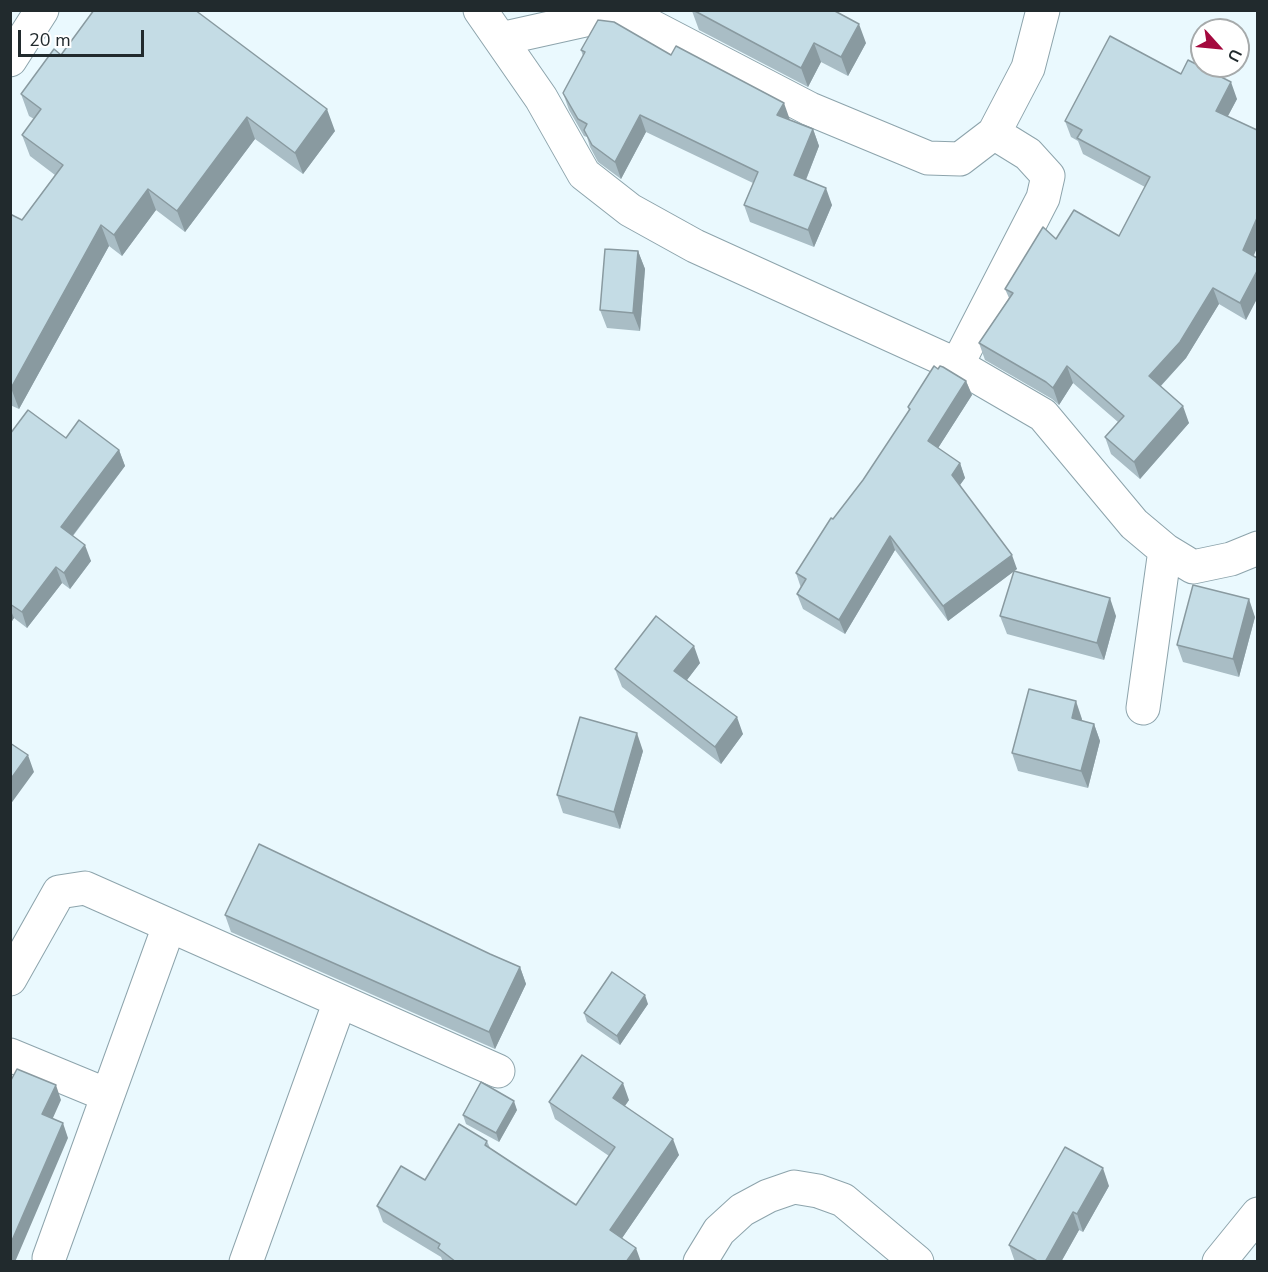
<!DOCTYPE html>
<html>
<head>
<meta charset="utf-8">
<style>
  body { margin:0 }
  #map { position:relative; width:1268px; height:1272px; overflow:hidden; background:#eaf9fe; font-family:"Nunito Sans",sans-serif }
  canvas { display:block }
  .frame { position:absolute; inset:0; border:12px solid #212a2d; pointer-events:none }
  .north { position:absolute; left:1190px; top:18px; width:60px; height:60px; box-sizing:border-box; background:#fff; border:2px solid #a6aaab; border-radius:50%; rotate:117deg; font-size:16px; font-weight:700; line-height:24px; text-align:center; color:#212a2d }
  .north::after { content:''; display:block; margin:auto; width:21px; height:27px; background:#a4093e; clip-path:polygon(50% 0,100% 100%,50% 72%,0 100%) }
  .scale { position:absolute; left:18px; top:30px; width:126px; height:27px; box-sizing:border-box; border:3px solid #212a2d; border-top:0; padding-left:8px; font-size:18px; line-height:21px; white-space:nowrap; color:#212a2d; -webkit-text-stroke:4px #fff; paint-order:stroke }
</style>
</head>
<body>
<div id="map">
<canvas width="1268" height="1272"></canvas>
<div class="frame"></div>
<div class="north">U</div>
<div class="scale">20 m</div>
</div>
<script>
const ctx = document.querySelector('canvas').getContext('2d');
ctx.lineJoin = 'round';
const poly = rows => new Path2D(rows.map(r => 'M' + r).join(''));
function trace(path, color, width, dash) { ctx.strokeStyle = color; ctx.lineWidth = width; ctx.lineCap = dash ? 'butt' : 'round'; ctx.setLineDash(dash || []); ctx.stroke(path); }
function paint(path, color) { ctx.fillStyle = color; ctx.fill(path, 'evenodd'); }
const street = poly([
  [480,10,541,98,584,174,630,210,695,246,957,365,1043,415,1134,524,1165,550,1193,567,1231,559,1258,548],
  [500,39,599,17,647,24,810,109,928,158,960,159,994,133],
  [957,365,1043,198,1048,176,1028,154,994,133,1028,68,1043,10],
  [1143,708,1165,550],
  [10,979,59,892,85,888,498,1071],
  [10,1055,107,1095],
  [49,1258,169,926],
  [246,1262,340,1001],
  [700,1262,719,1231,742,1210,768,1196,794,1187,818,1191,843,1200,917,1262],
  [1219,1262,1258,1214]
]);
const primary = poly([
  [10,60,42,10]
]);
trace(street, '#8da4ac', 35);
trace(primary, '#8da4ac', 35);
trace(street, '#fff', 33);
trace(primary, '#fff', 33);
paint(poly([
  [692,11,866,43,848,76,821,62,808,87,699,30],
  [581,50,671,55,790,120,813,129,819,146,806,180,832,205,814,247,750,222,744,205,753,183,646,132,621,179,598,162,590,147,587,137,584,136,569,110,563,93,583,56],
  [61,55,335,131,303,174,255,139,185,232,156,210,122,256,109,246,19,409,10,405,10,214,22,220,55,175,30,156,22,135,34,119,29,116,21,94],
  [1181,74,1237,99,1228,116,1254,256,1246,320,1219,304,1186,358,1161,386,1189,423,1140,479,1111,454,1105,437,1118,422,1073,383,1059,405,1052,399,985,360,979,343,1009,298,1005,289,1056,239,1119,236,1145,187,1083,154,1078,141,1071,137,1065,121],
  [638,251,645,269,640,331,607,328,600,310],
  [938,369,966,381,972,395,938,448,960,463,965,478,960,485,1017,569,1014,571,1116,616,1104,660,1007,634,1000,616,1014,571,948,621,895,550,845,634,803,609,797,594,801,588,796,573,833,519,863,480,909,411,908,407],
  [10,434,66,438,119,450,125,466,73,536,91,561,70,589,62,583,27,628,14,618,10,624],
  [1255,617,1239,677,1183,662,1177,645],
  [700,663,687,680,743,734,721,764,622,687,615,669],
  [1082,719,1082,721,1094,724,1100,741,1088,788,1018,771,1012,753],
  [643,751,620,829,563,813,557,795],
  [225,915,520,967,526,984,495,1049,231,932],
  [648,1004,620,1045,587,1022,584,1013],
  [629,1100,625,1106,679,1155,622,1238,641,1262,443,1262,441,1257,383,1222,377,1206,425,1180,487,1141,490,1148,576,1205,609,1156,555,1119,549,1102],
  [517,1110,499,1142,466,1124,463,1115],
  [1109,1186,1083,1232,1079,1230,1061,1262,1015,1262,1009,1245]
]), '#a9bdc5');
paint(poly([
  [859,24,866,43,848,76,841,57],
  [814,43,821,62,808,87,801,68],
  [1231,82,1237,99,1222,127,1216,111],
  [784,103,790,120,777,115],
  [327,109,335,131,303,174,295,153],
  [640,115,646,132,621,179,615,162],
  [247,117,255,139,185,232,177,211],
  [813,129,819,146,801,192,794,175],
  [826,188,832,205,814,247,808,230],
  [148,189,156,210,122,256,114,235],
  [1257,218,1257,248,1249,267,1243,250],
  [101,225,109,246,19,409,11,388],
  [638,251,645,269,640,331,633,313],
  [1257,271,1257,299,1246,320,1240,303],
  [1213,288,1219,304,1186,358,1155,392,1149,376],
  [1067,366,1073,383,1059,405,1053,388],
  [966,381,972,395,933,456,928,441],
  [1183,406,1189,423,1140,479,1134,462],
  [119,450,125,466,67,543,61,527],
  [960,463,965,478,957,489,952,475],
  [890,536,895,550,845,634,839,620],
  [85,545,91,561,70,589,64,573],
  [1012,555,1017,569,948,621,943,606],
  [56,567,62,583,27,628,22,612],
  [1110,598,1116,616,1104,660,1097,643],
  [1249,599,1255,617,1239,677,1233,659],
  [10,608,14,618,10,624],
  [694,646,700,663,680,689,674,671],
  [1076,701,1082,719,1078,736,1072,718],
  [737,717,743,734,721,764,715,747],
  [1094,724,1100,741,1088,788,1081,771],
  [637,733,643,751,620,829,614,812],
  [28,755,34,772,10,805,10,780],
  [520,967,526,984,495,1049,489,1032],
  [645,995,648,1004,620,1045,617,1036],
  [623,1083,629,1100,619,1114,613,1098],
  [56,1085,61,1100,48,1129,42,1114],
  [514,1101,517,1110,499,1142,496,1133],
  [63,1123,68,1138,15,1262,10,1262,10,1245],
  [673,1139,679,1155,616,1247,610,1230],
  [1103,1168,1109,1186,1083,1232,1077,1214],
  [1073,1212,1079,1230,1061,1262,1045,1262],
  [636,1248,641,1262,626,1262]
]), '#899aa0');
const building = poly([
  [94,10,195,10,327,109,295,153,247,117,177,211,148,189,114,235,101,225,11,388,10,214,22,220,63,165,22,135,41,109,21,94,54,49,61,55,94,10],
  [693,10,833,10,859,24,841,57,814,43,801,68,693,10],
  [598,20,614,22,671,55,676,46,784,103,777,115,813,129,794,175,826,188,808,230,744,205,758,172,640,115,615,162,592,145,584,130,587,124,578,119,563,93,585,52,581,50,598,20],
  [1110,36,1181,74,1188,60,1231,82,1216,111,1257,130,1257,218,1243,250,1257,258,1257,271,1240,303,1213,288,1180,342,1149,376,1183,406,1134,462,1105,437,1124,416,1067,366,1053,388,1046,382,979,343,1013,293,1005,289,1043,227,1056,239,1074,210,1119,236,1150,177,1077,138,1082,130,1065,121,1110,36],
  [605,249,638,251,633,313,600,310,605,249],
  [934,366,938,369,940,366,943,367,966,381,928,441,960,463,952,475,1012,555,943,606,890,536,839,620,797,594,806,579,796,573,831,518,833,519,863,480,910,409,908,407,934,366],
  [28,410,66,438,79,420,119,450,61,527,85,545,64,573,56,567,22,612,10,604,10,434,28,410],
  [1014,571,1110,598,1097,643,1000,616,1014,571],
  [1193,585,1249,599,1233,659,1177,645,1193,585],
  [656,616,694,646,674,671,737,717,715,747,615,669,656,616],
  [1029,689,1076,701,1072,718,1094,724,1081,771,1012,753,1029,689],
  [580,717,637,733,614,812,557,795,580,717],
  [10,743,28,755,10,780,10,743],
  [259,844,490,954,520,967,489,1032,225,915,259,844],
  [612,972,645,995,617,1036,584,1013,612,972],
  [582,1055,623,1083,613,1098,673,1139,610,1230,636,1248,626,1262,456,1262,438,1248,440,1244,377,1206,401,1166,425,1180,459,1124,487,1141,485,1145,576,1205,615,1147,549,1102,582,1055],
  [17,1069,56,1085,42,1114,63,1123,10,1245,10,1082,17,1069],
  [481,1082,514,1101,496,1133,463,1115,481,1082],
  [1065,1147,1103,1168,1077,1214,1073,1212,1045,1262,1039,1262,1009,1245,1065,1147]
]);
paint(building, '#c4dce5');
trace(building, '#899aa0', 1.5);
</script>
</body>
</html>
